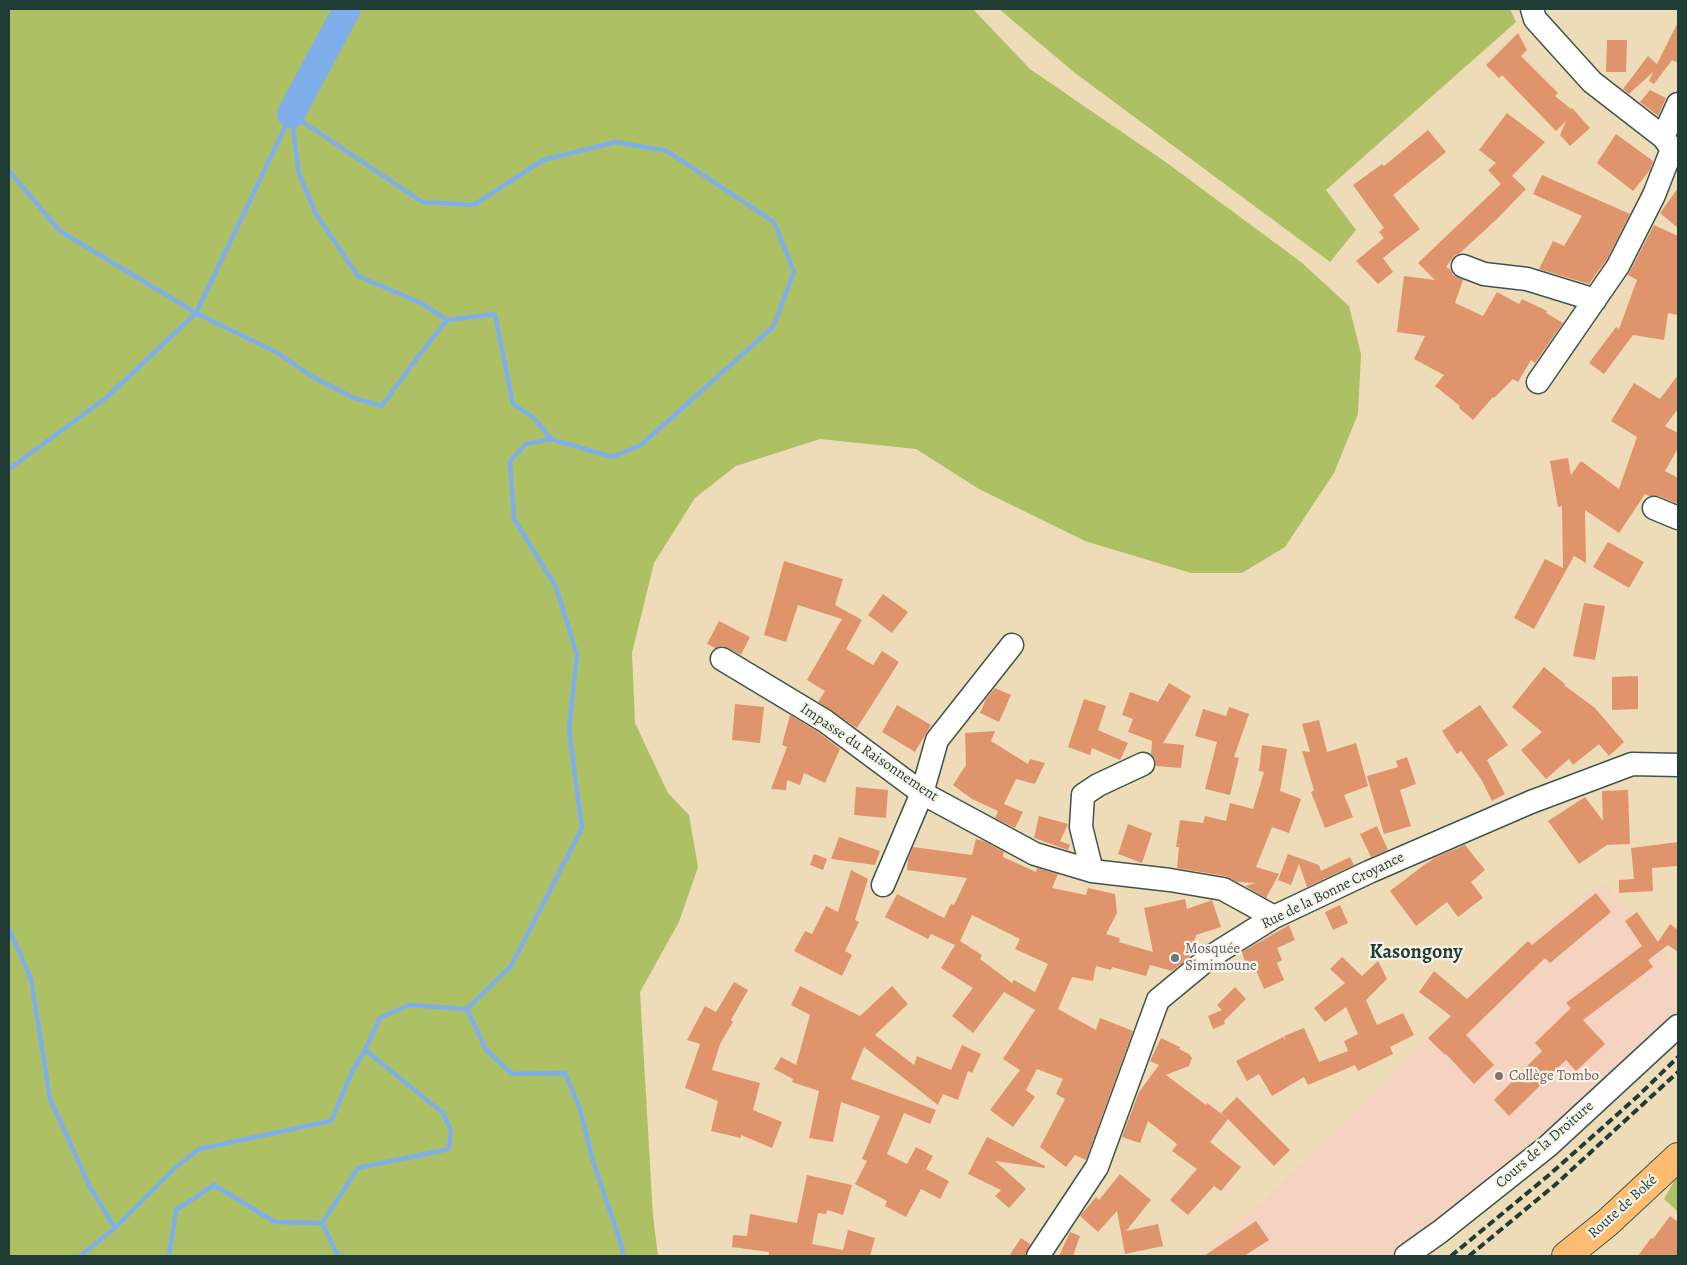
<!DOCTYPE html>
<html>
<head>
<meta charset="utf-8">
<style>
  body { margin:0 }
  #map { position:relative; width:1687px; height:1265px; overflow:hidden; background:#eedcb9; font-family:Alegreya,serif }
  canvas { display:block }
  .frame { position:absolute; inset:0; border:10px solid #1f3d34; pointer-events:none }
</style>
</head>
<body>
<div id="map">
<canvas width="1687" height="1265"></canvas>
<div class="frame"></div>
</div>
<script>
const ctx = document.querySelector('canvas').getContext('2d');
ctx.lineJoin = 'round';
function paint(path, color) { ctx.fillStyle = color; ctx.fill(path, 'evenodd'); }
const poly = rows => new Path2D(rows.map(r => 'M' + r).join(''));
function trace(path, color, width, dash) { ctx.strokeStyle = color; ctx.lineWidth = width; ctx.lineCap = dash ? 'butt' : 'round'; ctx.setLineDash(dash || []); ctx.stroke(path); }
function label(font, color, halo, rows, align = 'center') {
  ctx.font = font + ' Alegreya,serif'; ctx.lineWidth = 4.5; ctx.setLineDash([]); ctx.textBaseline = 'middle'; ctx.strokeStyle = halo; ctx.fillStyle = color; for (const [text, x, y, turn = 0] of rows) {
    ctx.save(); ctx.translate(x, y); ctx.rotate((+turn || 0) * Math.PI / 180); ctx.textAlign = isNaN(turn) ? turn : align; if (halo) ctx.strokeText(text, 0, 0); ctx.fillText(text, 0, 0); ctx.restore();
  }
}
paint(poly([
  [1602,882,1663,949,1678,976,1678,1008,1556,1123,1415,1238,1388,1256,1203,1256,1355,1114,1428,1038,1510,958]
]), '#f4d3c0');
paint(poly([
  [9,9,973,9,1030,69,1167,163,1301,262,1349,306,1361,354,1358,414,1334,473,1285,547,1242,573,1191,573,1085,541,979,489,916,449,820,439,736,466,695,498,654,563,632,653,635,723,668,793,689,815,698,867,679,922,640,992,653,1216,658,1256,9,1256],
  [999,9,1510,9,1516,22,1326,190,1356,230,1330,262,1075,73],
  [1677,1176,1678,1176,1678,1212,1664,1199]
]), '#adc063');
trace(poly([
  [291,114,299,174,316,214,358,276,421,303,447,320,495,314,513,404,534,418,551,439],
  [9,171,60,231,196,313,276,352,311,376,354,398,382,406,411,366,447,320],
  [9,469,106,398,196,313,291,115],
  [9,929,31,979,50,1099,90,1187,115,1228],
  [467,1009,486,1050,512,1074,565,1073,580,1109,593,1161,621,1244,623,1256],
  [322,1223,338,1256],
  [80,1256,115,1228,176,1167,199,1149,331,1121,353,1070,365,1050],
  [169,1256,176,1210,214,1185,275,1222,322,1223,358,1168,449,1149,451,1131,443,1113,365,1050,380,1018,409,1005,467,1009,511,966,582,828,569,730,577,655,556,587,514,519,510,461,526,444,551,439,612,457,641,445,773,327,794,272,774,222,667,151,616,142,543,160,474,205,422,202,291,114]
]), '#7fafea', 4.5);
trace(poly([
  [291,114,347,9]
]), '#7fafea', 28);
paint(poly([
  [1678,22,1678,63,1672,60,1654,84,1649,81,1653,72,1629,94,1623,89,1648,56,1657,64],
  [1518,33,1527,50,1521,56,1558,93,1555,96,1571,109,1572,108,1590,128,1570,146,1560,135,1566,121,1556,131,1502,75,1499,78,1486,65],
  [1607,40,1627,40,1626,72,1606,72],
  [1650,90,1666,98,1658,116,1640,102],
  [1507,113,1545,142,1512,176,1526,189,1497,219,1460,253,1454,256,1446,267,1450,269,1453,275,1463,280,1455,303,1483,316,1497,292,1519,304,1522,299,1547,311,1546,313,1563,323,1535,363,1531,360,1518,382,1513,379,1494,398,1493,397,1473,420,1459,408,1460,406,1435,386,1444,375,1414,359,1425,336,1397,332,1404,276,1435,280,1418,263,1501,184,1488,170,1496,163,1479,150],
  [1428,130,1446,152,1393,195,1420,229,1383,258,1393,272,1378,284,1356,261,1384,238,1379,232,1384,228,1353,185,1382,164,1384,166],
  [1616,134,1653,161,1650,170,1633,191,1597,163],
  [1542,175,1630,214,1607,259,1589,284,1539,269,1553,241,1564,246,1582,216,1533,194],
  [1678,188,1678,228,1660,213],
  [1654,225,1678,236,1678,315,1668,313,1664,340,1633,335,1604,374,1589,363,1616,327,1619,329,1637,280,1628,275],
  [1678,375,1678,409,1665,426,1678,433,1678,448,1665,471,1678,478,1678,504,1659,496,1649,496,1645,494,1619,533,1585,510,1586,563,1574,556,1534,629,1514,618,1545,559,1563,568,1562,506,1558,507,1550,461,1568,458,1571,475,1581,461,1619,489,1637,437,1611,421,1634,383,1660,399],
  [1608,542,1644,562,1629,588,1593,567],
  [784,561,843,579,835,605,862,620,846,649,873,665,882,651,899,662,857,728,818,702,825,691,807,680,842,619,798,605,786,642,764,635],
  [883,594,908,612,892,633,868,615],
  [1584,603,1605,606,1595,660,1573,656],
  [719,621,750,637,741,655,728,648,722,646,715,648,707,644],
  [1544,667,1565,684,1564,685,1595,708,1624,742,1609,756,1599,744,1573,765,1569,759,1546,779,1521,750,1542,732,1512,707],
  [1638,676,1638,709,1612,710,1612,677],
  [1169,683,1191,696,1163,743,1184,745,1181,768,1156,766,1155,759,1151,754,1152,741,1128,732,1133,719,1122,715,1130,692,1158,702],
  [995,688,1011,695,999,722,980,713,986,699],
  [1084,699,1106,706,1098,730,1128,743,1120,760,1092,748,1090,755,1068,747],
  [735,704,764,707,760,743,732,740],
  [897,705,931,725,915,752,882,732],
  [1480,705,1508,745,1487,760,1505,794,1492,801,1481,779,1461,751,1457,754,1442,731],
  [1229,707,1249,714,1234,757,1239,758,1230,795,1205,789,1217,742,1195,736,1203,709,1226,716],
  [790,715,818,732,840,749,825,783,804,773,800,785,787,780,786,790,771,789,787,747,782,745],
  [1319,720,1327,752,1356,743,1368,786,1344,795,1353,817,1325,828,1311,792,1314,790,1302,751,1310,752,1302,724],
  [995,731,991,741,1028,764,1030,759,1045,763,1035,784,1016,779,1004,804,1023,812,1015,828,995,818,998,811,972,799,953,785,966,765,965,733],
  [1262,745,1287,749,1280,791,1301,799,1289,833,1272,827,1256,867,1279,874,1266,898,1245,886,1256,883,1237,882,1225,876,1177,868,1179,847,1176,847,1180,820,1203,823,1205,816,1226,821,1230,803,1253,809,1264,772,1259,771],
  [1407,757,1416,784,1400,790,1411,826,1384,834,1367,776,1398,767,1396,761],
  [856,787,888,790,886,818,854,815],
  [1628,790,1630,844,1607,845,1579,864,1548,821,1585,797,1603,821,1602,791],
  [1039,816,1068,824,1060,841,1070,845,1068,850,1034,838],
  [1128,824,1152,833,1142,863,1118,854],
  [1377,826,1388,850,1371,857,1360,834],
  [839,837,880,851,875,865,831,859],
  [976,839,984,841,1004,852,1003,857,1036,872,1037,868,1058,874,1052,888,1086,895,1088,888,1115,894,1117,913,1106,934,1120,938,1119,942,1153,952,1144,908,1185,899,1187,909,1212,900,1221,927,1196,935,1190,957,1172,971,1150,965,1146,976,1112,967,1111,970,1096,966,1093,981,1072,977,1058,1009,1096,1030,1100,1018,1133,1031,1086,1160,1075,1155,1066,1167,1040,1147,1065,1099,1056,1094,1063,1079,1037,1069,1026,1090,1035,1097,1013,1127,990,1110,1020,1070,1003,1059,1035,1010,1004,992,973,1033,952,1016,973,988,941,968,955,945,931,934,928,939,885,917,897,894,944,918,951,904,954,905,967,878,907,870,908,859,913,847,972,855],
  [972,915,1020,939,1015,949,1048,964,1035,992,1014,980,1012,983,980,959,982,955,960,941],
  [1678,842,1678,866,1652,868,1653,891,1619,893,1619,880,1634,879,1631,848],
  [1465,845,1485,870,1471,882,1483,898,1458,917,1447,902,1416,926,1390,891,1428,862,1428,863,1434,858],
  [814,854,827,859,823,870,810,865],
  [1288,854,1319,865,1321,871,1350,857,1354,865,1307,887,1299,864,1291,885,1278,880],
  [851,870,868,879,855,920,859,922,845,951,852,955,842,976,794,951,805,931,812,934,826,906,838,912],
  [1596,893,1611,912,1550,963,1545,958,1466,1035,1494,1065,1474,1084,1446,1054,1445,1055,1428,1038,1451,1016,1419,992,1434,971,1467,999,1528,941,1532,945],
  [1340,905,1348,923,1333,930,1325,912],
  [1637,912,1658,942,1670,924,1678,930,1678,952,1668,945,1648,960,1653,967,1583,1020,1605,1044,1576,1071,1566,1060,1509,1116,1494,1100,1542,1051,1535,1043,1571,1008,1566,1003,1642,946,1625,921],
  [1289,925,1295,940,1277,948,1282,960,1277,963,1284,980,1264,989,1253,963,1246,965,1242,952],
  [1342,957,1362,976,1378,961,1387,979,1366,1000,1377,1025,1403,1013,1414,1035,1390,1047,1393,1054,1358,1071,1355,1065,1308,1085,1304,1077,1272,1096,1259,1074,1247,1081,1236,1061,1283,1037,1286,1041,1284,1036,1304,1028,1319,1062,1348,1051,1344,1041,1358,1034,1346,1007,1325,1022,1314,1008,1345,983,1330,969],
  [734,982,748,990,731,1020,733,1022,720,1044,712,1070,760,1083,753,1110,782,1122,772,1148,741,1135,741,1138,711,1131,718,1101,685,1088,700,1044,687,1040,705,1006,716,1012],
  [800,986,860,1016,892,986,908,1004,875,1035,914,1065,917,1056,951,1070,962,1045,981,1054,972,1073,968,1071,958,1100,943,1094,938,1105,864,1047,851,1079,936,1110,930,1124,904,1113,887,1154,907,1164,916,1147,933,1156,926,1169,949,1181,940,1199,921,1189,906,1217,885,1206,887,1201,855,1184,867,1161,862,1159,880,1116,841,1102,833,1142,809,1138,819,1091,792,1082,793,1079,774,1069,781,1057,796,1065,810,1015,791,1005],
  [1235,987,1246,999,1224,1021,1225,1024,1213,1029,1208,1016,1222,1010,1217,1005],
  [1161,1038,1180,1047,1179,1049,1189,1054,1192,1058,1189,1066,1166,1075,1206,1105,1207,1103,1228,1119,1221,1113,1237,1097,1290,1150,1274,1166,1228,1119,1210,1142,1241,1167,1221,1191,1214,1186,1188,1215,1170,1200,1197,1169,1172,1151,1177,1144,1148,1121,1140,1143,1122,1137,1139,1092,1159,1065,1150,1061],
  [987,1137,1045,1166,1045,1168,995,1161,1026,1189,1009,1208,995,1196,1001,1190,968,1174],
  [1120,1174,1151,1200,1126,1231,1158,1224,1163,1246,1125,1254,1117,1211,1098,1232,1080,1216,1096,1197,1099,1200],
  [807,1175,852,1185,843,1215,827,1210,826,1214,818,1213,812,1244,843,1250,848,1230,875,1238,870,1256,769,1256,769,1252,732,1247,733,1235,747,1236,750,1214,797,1223],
  [1670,1216,1678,1222,1678,1256,1638,1256,1651,1238,1653,1239],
  [1256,1221,1269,1240,1244,1256,1204,1256],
  [1070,1232,1080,1236,1073,1256,1059,1256],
  [1021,1238,1030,1244,1025,1256,1009,1256]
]), '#e0946b');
const minor = poly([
  [1532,9,1535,19,1592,82,1663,137,1672,149,1678,153],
  [1663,137,1678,104],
  [1463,266,1484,274,1527,279,1595,300],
  [1538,382,1618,266,1654,195,1672,149],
  [1654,508,1678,518],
  [722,659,825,721,922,793,1035,854,1092,871,1170,880,1223,889,1274,917],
  [1092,871,1081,827,1083,795,1098,785,1143,764],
  [883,885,922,793,937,740,1012,645],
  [1038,1256,1097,1167,1158,1000,1210,957,1274,917,1369,872,1531,802,1632,764,1678,765],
  [1406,1256,1441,1231,1548,1146,1678,1026]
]);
const major = poly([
  [1566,1256,1607,1223,1678,1157]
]);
trace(minor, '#3e5548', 25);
trace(major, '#3e5548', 30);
trace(minor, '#fff', 22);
trace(major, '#fdbc70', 28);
trace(poly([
  [1451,1256,1549,1175,1638,1096,1678,1057],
  [1469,1256,1555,1185,1678,1072]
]), '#1f3d34', 4, [8, 4]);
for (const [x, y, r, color] of [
  [1175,958,5,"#6b7280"],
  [1499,1076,5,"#8d6e63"]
]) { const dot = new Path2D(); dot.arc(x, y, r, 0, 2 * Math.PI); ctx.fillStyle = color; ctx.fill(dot); trace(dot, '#f7f3e8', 2); }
label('15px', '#1f3d34', '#f7f3e8', [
  ["Impasse du Raisonnement",869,753,34],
  ["Rue de la Bonne Croyance",1333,891,-26],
  ["Cours de la Droiture",1545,1145,-41],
  ["Route de Boké",1623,1207,-42]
]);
label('15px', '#5b616d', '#f7f3e8', [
  ["Mosquée",1185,949],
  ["Simimoune",1185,966]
], 'left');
label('15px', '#785e54', '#f7f3e8', [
  ["Collège Tombo",1509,1076]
], 'left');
label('bold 20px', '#1f3d34', '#f7f3e8', [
  ["Kasongony",1416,953]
]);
</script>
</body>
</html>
